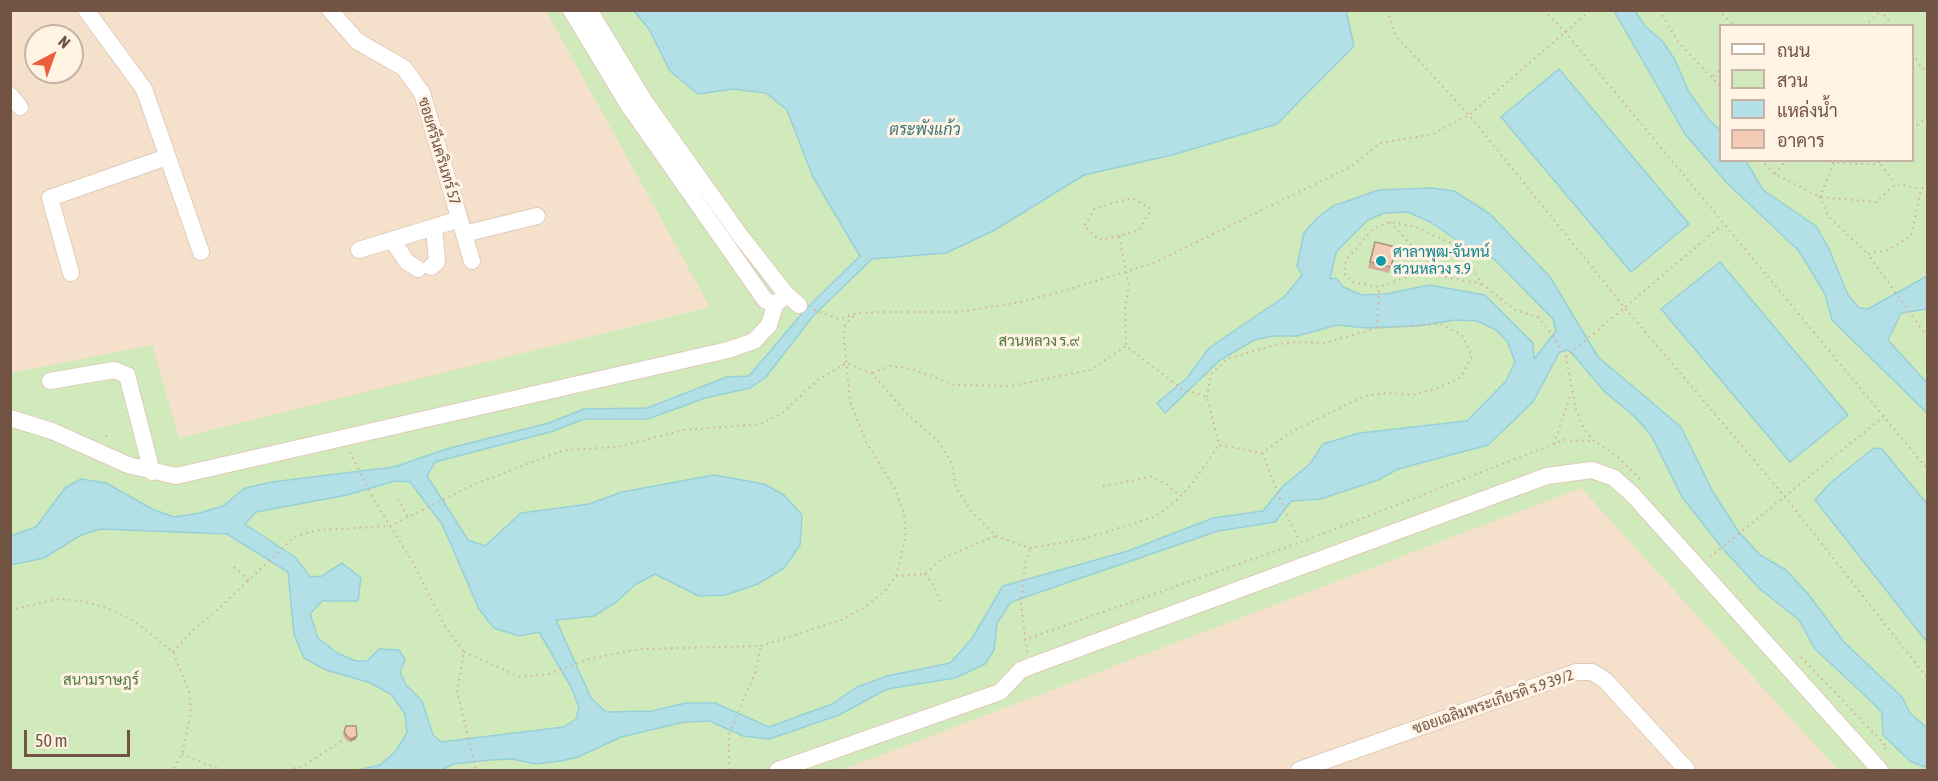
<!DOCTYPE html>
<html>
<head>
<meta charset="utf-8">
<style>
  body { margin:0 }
  #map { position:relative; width:1938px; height:781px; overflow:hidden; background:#fdefdd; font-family:"Asap Condensed",Sarabun,sans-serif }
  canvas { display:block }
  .frame { position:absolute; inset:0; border:12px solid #725445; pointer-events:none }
  .legend { position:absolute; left:1719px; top:24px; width:195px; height:138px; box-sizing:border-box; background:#fff3e4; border:2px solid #c7b3a4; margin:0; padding:8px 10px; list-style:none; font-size:18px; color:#725445 }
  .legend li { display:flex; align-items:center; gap:12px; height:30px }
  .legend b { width:30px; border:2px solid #c7b3a4 }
  .north { position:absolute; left:24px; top:24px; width:60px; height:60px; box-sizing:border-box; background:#fff3e4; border:2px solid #c7b3a4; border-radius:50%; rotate:41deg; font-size:16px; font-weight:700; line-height:24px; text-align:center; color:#725445 }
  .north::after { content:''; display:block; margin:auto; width:21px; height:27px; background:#ec5e3c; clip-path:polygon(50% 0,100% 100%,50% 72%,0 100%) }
  .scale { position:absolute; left:24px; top:730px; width:106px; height:27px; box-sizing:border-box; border:3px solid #725445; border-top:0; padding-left:8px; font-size:18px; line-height:21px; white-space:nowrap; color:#725445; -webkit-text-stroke:4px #fff3e4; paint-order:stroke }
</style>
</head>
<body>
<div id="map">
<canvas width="1938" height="781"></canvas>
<div class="frame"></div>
<ul class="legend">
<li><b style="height:8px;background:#fff"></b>ถนน</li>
<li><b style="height:16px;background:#d0eabc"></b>สวน</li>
<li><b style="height:16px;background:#b2e0e6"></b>แหล่งน้ำ</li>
<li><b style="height:16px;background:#f3cbb4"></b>อาคาร</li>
</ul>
<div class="north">N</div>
<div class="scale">50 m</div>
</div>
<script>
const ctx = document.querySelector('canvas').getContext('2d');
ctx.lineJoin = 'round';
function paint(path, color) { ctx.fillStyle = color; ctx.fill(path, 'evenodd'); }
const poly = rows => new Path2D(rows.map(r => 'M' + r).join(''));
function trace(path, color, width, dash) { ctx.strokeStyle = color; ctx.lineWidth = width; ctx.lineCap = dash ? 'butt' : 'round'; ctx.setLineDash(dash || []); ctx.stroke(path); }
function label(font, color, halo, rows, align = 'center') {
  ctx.font = font + ' "Asap Condensed",Sarabun,sans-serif'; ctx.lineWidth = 6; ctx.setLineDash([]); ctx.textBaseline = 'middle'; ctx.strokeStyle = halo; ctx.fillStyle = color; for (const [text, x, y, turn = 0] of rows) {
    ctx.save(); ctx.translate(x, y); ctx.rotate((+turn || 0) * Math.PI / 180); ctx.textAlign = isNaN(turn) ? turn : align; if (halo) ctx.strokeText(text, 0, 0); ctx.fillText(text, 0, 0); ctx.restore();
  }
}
paint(poly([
  [10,11,1927,11,1927,770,11,770],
  [1720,26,1912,26,1912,160,1720,160],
  [36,36,72,36,72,72,36,72]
]), '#f5e1cb');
paint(poly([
  [546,11,1927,11,1927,770,1838,770,1581,488,842,770,11,770,11,373,152,345,179,438,710,307],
  [1720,26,1912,26,1912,160,1720,160]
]), '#d0eabc');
const water = poly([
  [634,11,1346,11,1354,46,1277,124,1172,155,1084,175,993,231,946,253,872,259,813,316,766,377,750,388,705,398,648,419,584,419,550,432,435,462,427,476,468,540,485,546,521,513,589,504,622,492,714,475,764,484,784,495,802,515,800,545,784,568,758,584,725,595,699,596,655,574,636,584,616,602,594,616,556,620,591,698,606,712,652,711,686,703,715,703,769,727,832,704,857,687,887,676,950,663,971,640,1003,586,1128,551,1213,518,1263,511,1283,486,1310,464,1323,444,1360,433,1467,421,1506,381,1515,362,1507,341,1496,330,1477,321,1455,320,1417,326,1367,328,1337,325,1297,336,1273,336,1254,340,1219,361,1165,413,1157,403,1187,378,1209,348,1284,297,1302,275,1297,266,1304,233,1317,218,1333,206,1379,190,1432,188,1454,191,1490,214,1550,277,1598,357,1681,427,1713,492,1738,531,1760,555,1786,570,1809,595,1844,642,1902,697,1910,713,1927,728,1927,764,1924,767,1910,761,1883,735,1882,713,1872,702,1815,649,1799,620,1760,589,1723,549,1682,497,1651,435,1635,417,1605,392,1571,352,1566,350,1559,353,1533,402,1488,445,1398,469,1378,480,1320,499,1291,501,1275,522,1218,531,1011,602,997,623,994,650,985,664,955,678,887,689,839,715,769,739,743,736,710,721,684,722,621,737,578,757,561,761,536,764,512,759,490,760,453,764,442,770,358,770,380,765,395,752,407,733,405,714,392,695,371,683,326,670,304,658,294,634,288,572,227,534,101,529,81,535,44,558,11,565,10,536,36,527,65,488,81,479,106,483,152,509,174,517,200,513,223,506,245,488,272,482,394,467,450,448,549,423,584,409,647,408,727,377,749,376,805,310,860,256,813,177,787,110,766,93,733,89,698,94,670,71,649,29,634,11],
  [1408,212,1430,222,1463,244,1494,259,1553,319,1556,331,1534,359,1533,343,1485,295,1429,285,1386,294,1362,295,1343,287,1336,278,1330,279,1336,252,1368,220,1384,213,1408,212],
  [395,481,410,482,442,524,479,609,494,628,519,636,539,632,571,687,579,707,576,719,564,727,441,742,433,735,422,701,406,685,400,672,405,660,399,650,379,649,367,661,356,661,337,653,318,638,310,614,322,601,358,601,361,578,342,563,322,576,310,577,296,558,245,524,256,512,347,495,395,481],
  [1614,11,1635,11,1645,26,1663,42,1675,60,1689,92,1709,120,1720,130,1720,160,1746,161,1763,190,1816,226,1829,249,1848,295,1859,308,1868,309,1927,276,1927,309,1901,313,1888,340,1927,383,1927,413,1832,320,1825,294,1799,251,1727,183,1685,134,1614,11],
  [1559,69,1689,224,1631,272,1501,117,1559,69],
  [1720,262,1848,415,1790,462,1661,309,1720,262],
  [1874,448,1882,449,1927,504,1927,642,1815,500,1830,483,1874,448]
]);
paint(water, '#b2e0e6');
trace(water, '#98d0d8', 1.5);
const minor = poly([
  [86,10,144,89,201,252],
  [330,10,357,41,404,68,422,93,472,261],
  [571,10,629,106,765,300,775,305],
  [589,10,645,102,739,234,786,294],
  [10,95,20,107],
  [464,234,537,216],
  [392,240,407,262,418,269],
  [359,250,460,219],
  [431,267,437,262,434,227],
  [71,273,50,198,167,157],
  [50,381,114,370,127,375,152,472],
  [10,418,52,431,128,465,176,476,728,350,754,341,769,325,775,305,786,294,799,305],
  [778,770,1000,692,1021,670,1031,666,1547,476,1592,470,1614,478,1633,495,1880,770],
  [1299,770,1576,672,1592,672,1605,680,1687,770]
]);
trace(minor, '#e0cbb9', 18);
trace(poly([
  [1387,10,1396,36,1469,115,1625,308,1786,498,1928,679],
  [1544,10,1566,33,1928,470],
  [1659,10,1679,43,1720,86],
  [1718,10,1735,26],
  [1881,10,1892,26],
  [1788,26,1806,26],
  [1864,26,1881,11],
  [1912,54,1928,75],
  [1713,76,1720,70],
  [1912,129,1928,117],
  [1760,160,1775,174,1820,197,1876,202,1896,184,1921,189],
  [1826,160,1834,163,1878,164,1881,160],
  [1877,160,1896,184],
  [1834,163,1820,197,1828,216,1868,254],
  [1775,174,1786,160],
  [1928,184,1921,189,1911,236,1890,249,1868,254,1928,338],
  [1390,222,1439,275],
  [1119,236,1099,240,1084,226,1095,208,1132,198,1151,209,1139,230,1119,236,1129,286,1125,307,1126,346,1182,389,1207,397,1219,445,1262,453,1291,432,1364,396,1387,393,1412,395,1436,389,1461,377,1472,357,1462,335,1441,324,1377,328,1325,343,1296,342,1274,345,1227,359,1211,374,1207,397],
  [1482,284,1421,272,1379,287,1352,282,1344,273,1346,260,1373,229,1390,222,1416,227,1459,247,1482,284,1515,310,1538,317,1551,333,1566,357,1576,410,1584,429,1594,441,1617,456,1640,479],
  [814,310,839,319,857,313,881,312,959,312,1021,302,1064,291,1156,262,1352,166,1380,143,1433,134,1469,115,1591,10],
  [1377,328,1379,287],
  [1566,357,1722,225],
  [873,373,890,366,912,369,955,385,1010,386,1090,370,1126,346],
  [106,437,108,431],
  [1554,444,1571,393],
  [350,452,371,495,412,561,445,626,464,652,457,691,476,770],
  [1262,453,1287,516,1300,541],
  [1103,486,1151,477,1165,483,1180,496],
  [398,499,408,517],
  [1710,557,1883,417],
  [234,567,250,581],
  [925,574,934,586,942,605],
  [896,576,925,574,942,558,996,536],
  [10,610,57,599,83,601,112,610,134,621,173,652,189,691,191,713,182,754,173,770],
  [1024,640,1301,542,1554,444,1564,440,1594,441],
  [173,652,193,630,213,614,294,537,317,530,390,526,475,484,564,450,617,447,684,430,761,424,782,413,818,380,846,363,872,373,905,412,939,442,952,464,956,488,971,511,996,536,1030,548,1083,539,1154,517,1174,503,1191,485,1219,445],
  [464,652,520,677,549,674,592,658,640,649,761,646,841,620,865,607,885,591,896,576,906,537,904,514,895,489,866,442,850,401,844,339,845,325,855,315],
  [1027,652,1021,603,1025,564,1030,548],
  [1801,657,1887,747,1882,752],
  [182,754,221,770],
  [288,770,303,766,343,740],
  [729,770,729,734,755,673,761,646]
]), '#d7ae98', 2, [1.5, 4.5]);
trace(minor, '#fff', 16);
paint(poly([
  [1375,242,1391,267,1389,273,1368,268],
  [346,726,357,736,356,739,350,742,346,740,343,735]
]), '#d1af9b');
paint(poly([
  [357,736,356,739,350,742,351,739]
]), '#aa8e7e');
const building = poly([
  [1375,242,1396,247,1391,267,1370,262,1375,242],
  [346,726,356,726,357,736,351,739,347,736,344,732,346,726]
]);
paint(building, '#f3cbb4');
trace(building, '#aa8e7e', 1.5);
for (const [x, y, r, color] of [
  [1381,261,6,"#0f9aa8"]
]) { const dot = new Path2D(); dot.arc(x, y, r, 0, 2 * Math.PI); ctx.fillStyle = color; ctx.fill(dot); trace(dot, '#fff3e4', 2); }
label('15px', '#725445', '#fff3e4', [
  ["ซอยศรีนครินทร์ 57",439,151,73],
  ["ซอยเฉลิมพระเกียรติ ร.9 39/2",1493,702,-19]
]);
label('15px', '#0d838f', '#fff3e4', [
  ["ศาลาพุฒ-จันทน์",1393,252],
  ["สวนหลวง ร.9",1393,269]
], 'left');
label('15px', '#51793d', '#fff3e4', [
  ["สวนหลวง ร.๙",1039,341],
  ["สนามราษฎร์",101,680]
]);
label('italic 16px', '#3c7780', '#fff3e4', [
  ["ตระพังแก้ว",925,130]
]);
</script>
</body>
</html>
